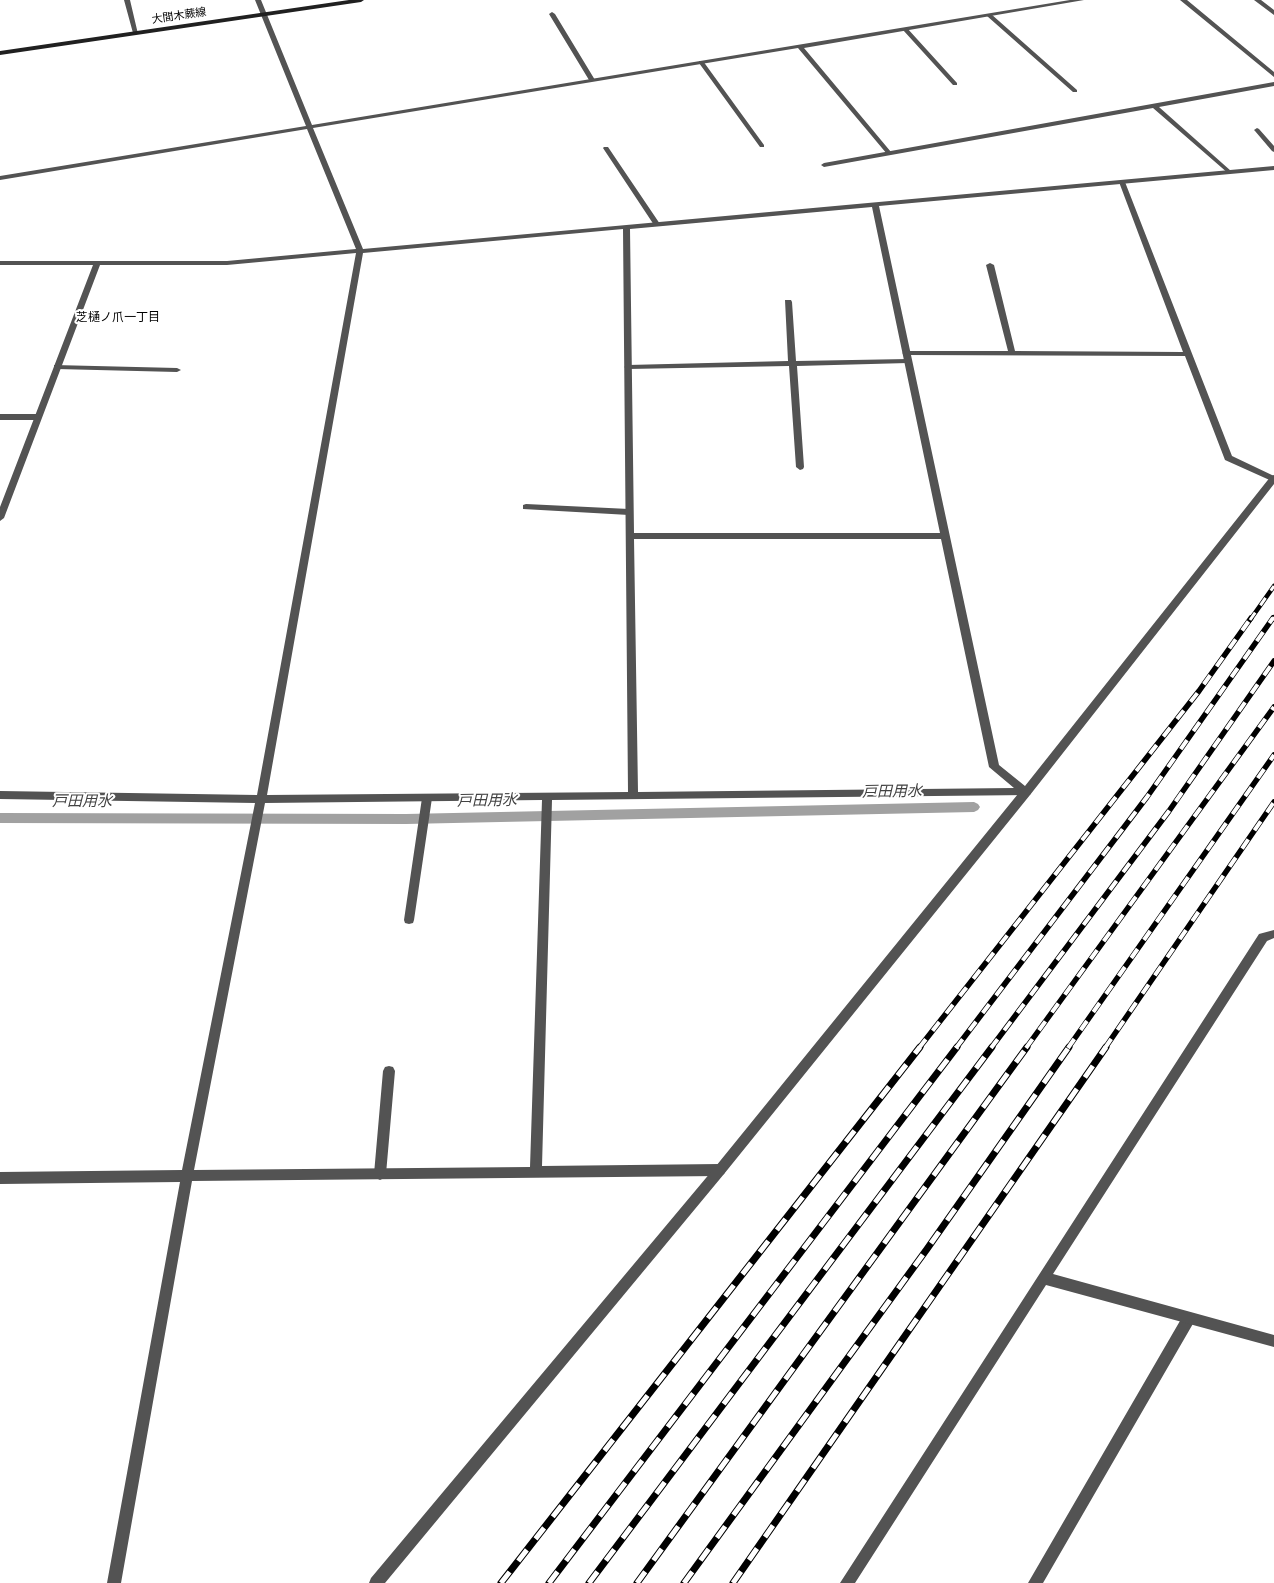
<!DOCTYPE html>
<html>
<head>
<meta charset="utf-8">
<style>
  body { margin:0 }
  canvas { display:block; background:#fff }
</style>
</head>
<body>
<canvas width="1274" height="1583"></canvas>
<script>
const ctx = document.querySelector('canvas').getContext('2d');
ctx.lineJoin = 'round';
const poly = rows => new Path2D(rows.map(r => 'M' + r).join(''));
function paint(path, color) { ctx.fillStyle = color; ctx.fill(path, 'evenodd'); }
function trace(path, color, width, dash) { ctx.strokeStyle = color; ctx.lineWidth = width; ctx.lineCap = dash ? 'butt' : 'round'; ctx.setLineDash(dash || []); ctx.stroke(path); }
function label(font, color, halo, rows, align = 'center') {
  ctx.font = font + ' "PT Sans Narrow","Noto Sans JP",sans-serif'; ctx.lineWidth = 4; ctx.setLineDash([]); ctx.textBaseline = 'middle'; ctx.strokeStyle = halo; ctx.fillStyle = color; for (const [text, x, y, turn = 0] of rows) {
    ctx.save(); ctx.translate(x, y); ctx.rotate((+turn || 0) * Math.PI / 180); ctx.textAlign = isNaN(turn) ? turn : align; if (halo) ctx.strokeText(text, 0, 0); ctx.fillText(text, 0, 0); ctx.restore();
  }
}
paint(poly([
  [974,802,978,804,980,807,978,810,974,812,406,824,0,823,0,813,406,814,974,802]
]), '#a1a1a1');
paint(poly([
  [124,0,130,0,138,34,133,33,124,0],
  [552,12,555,14,595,80,594,81,589,80,549,14,552,12],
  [987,14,991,14,1077,90,1077,92,1073,92,987,16,987,14],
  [903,28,907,28,957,83,957,85,953,85,903,30,903,28],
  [699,61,703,61,764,145,764,147,760,147,699,63,699,61],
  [1274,82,1274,86,1159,107,1231,171,1231,173,1229,174,1153,108,824,167,821,165,824,163,1274,82],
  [1257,128,1259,129,1274,146,1274,152,1272,151,1255,131,1254,130,1257,128],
  [604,147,608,147,660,224,658,225,654,225,603,148,604,147],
  [1122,180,1125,182,1232,456,1274,476,1274,482,1225,460,1185,356,906,355,902,353,906,351,1008,351,986,265,990,263,994,265,1015,351,1183,352,1119,182,1122,180],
  [785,300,791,300,792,302,796,361,908,359,912,361,908,363,797,366,804,467,803,469,800,470,796,467,789,366,628,369,624,367,628,365,788,361,785,300],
  [54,365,177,368,181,370,177,372,57,369,54,369,54,365],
  [0,414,38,414,42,417,38,420,0,420,0,414],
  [526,504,629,509,633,512,629,515,523,509,523,505,526,504],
  [427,794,431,795,432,798,414,920,413,923,409,924,405,923,404,920,422,798,423,795,427,794],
  [389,1066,393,1067,395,1071,386,1174,384,1178,380,1180,376,1178,374,1174,383,1071,385,1067,389,1066],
  [1189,1312,1194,1314,1195,1318,1194,1322,1043,1583,1028,1583,1184,1314,1189,1312]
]), '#535353');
paint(poly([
  [255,0,261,0,312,125,1070,0,1084,0,804,48,891,152,891,154,889,155,887,154,798,48,313,128,363,249,1274,166,1274,170,879,206,999,765,1025,786,1271,476,1274,475,1274,484,1030,795,552,800,542,1166,720,1164,724,1166,726,1170,724,1174,720,1176,192,1181,121,1583,107,1583,180,1182,0,1184,0,1172,182,1170,255,803,0,799,0,791,257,795,356,253,227,265,100,265,4,518,0,521,0,507,93,265,0,265,0,261,227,261,356,249,307,129,0,180,0,176,306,126,255,0],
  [872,207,940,533,634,533,630,229,872,207],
  [623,229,628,792,267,795,363,253,623,229],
  [634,539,941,539,989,767,1014,788,638,792,634,539],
  [542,800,530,1167,194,1170,265,803,542,800],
  [1180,0,1187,0,1274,72,1274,77,1180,0],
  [1254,0,1261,0,1274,10,1274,15,1254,0],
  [1274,930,1274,938,1267,941,1053,1274,1274,1335,1274,1347,1046,1285,855,1583,840,1583,1259,934,1274,930]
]), '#535353');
paint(poly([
  [1026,788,1030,789,1031,792,1030,795,724,1174,385,1583,369,1583,371,1578,716,1166,1022,789,1026,788]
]), '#535353');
paint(poly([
  [349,0,364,0,361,2,0,55,0,51,349,0]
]), '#202020');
const railFar2 = poly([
  [1250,620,1274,586],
  [1272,620,1274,617]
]);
const railFar1 = poly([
  [919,1048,1199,691,1251,618],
  [956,1048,1147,797,1273,618],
  [991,1048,1169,811,1274,661],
  [1026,1048,1274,707],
  [1068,1048,1274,755],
  [1105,1048,1274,802]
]);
const rail = poly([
  [501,1583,920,1047],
  [549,1583,957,1047],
  [589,1583,992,1047],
  [637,1583,1027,1047],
  [684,1583,927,1249,1069,1047],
  [733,1583,1106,1047]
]);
trace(railFar2, '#000', 4.5);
trace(railFar1, '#000', 5.5);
trace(rail, '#000', 7);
trace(railFar2, '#fff', 3, [9]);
trace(railFar1, '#fff', 4, [11]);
trace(rail, '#fff', 5, [14]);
label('11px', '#000', '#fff', [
  ["大間木蕨線",179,16,-8]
]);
label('12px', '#000', '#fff', [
  ["芝樋ノ爪一丁目",118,318]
]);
label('italic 15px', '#424242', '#fff', [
  ["戸田用水",892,792,-1],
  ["戸田用水",487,801,-1],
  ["戸田用水",82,802]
]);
</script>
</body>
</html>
